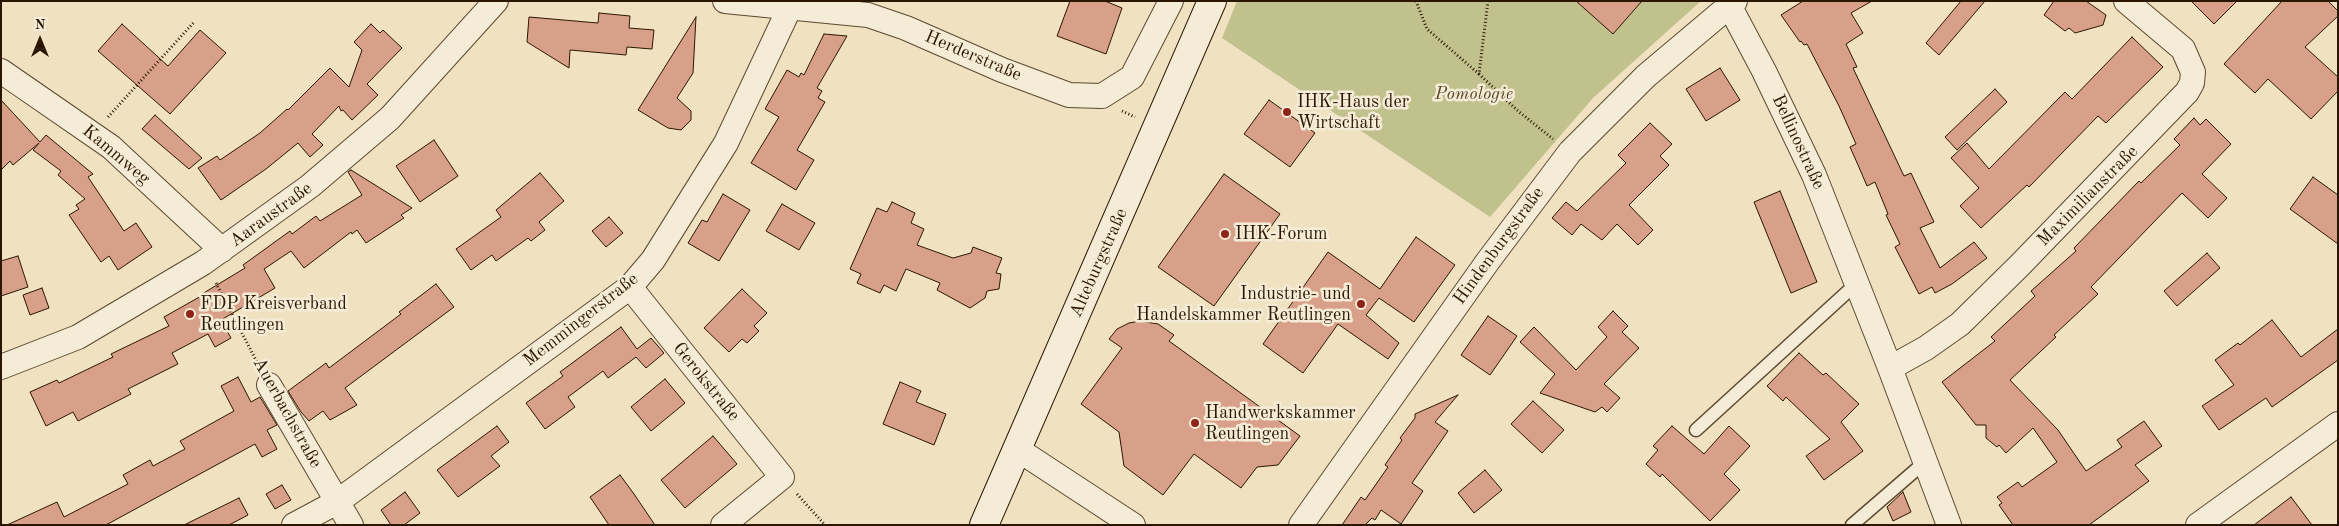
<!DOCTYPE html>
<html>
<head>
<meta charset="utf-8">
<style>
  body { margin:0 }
  #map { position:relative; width:2339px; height:526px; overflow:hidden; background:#f0e2c1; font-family:"Old Standard TT",serif }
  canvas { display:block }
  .frame { position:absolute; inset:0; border:2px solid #2b1600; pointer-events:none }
  .north { position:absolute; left:15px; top:15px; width:50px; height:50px; -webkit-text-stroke:4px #f5ecd7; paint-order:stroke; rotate:0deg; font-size:14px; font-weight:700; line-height:20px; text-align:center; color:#2b1600 }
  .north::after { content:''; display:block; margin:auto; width:18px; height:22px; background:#2b1600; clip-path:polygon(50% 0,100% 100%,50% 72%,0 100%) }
</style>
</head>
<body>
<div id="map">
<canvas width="2339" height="526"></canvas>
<div class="frame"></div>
<div class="north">N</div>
</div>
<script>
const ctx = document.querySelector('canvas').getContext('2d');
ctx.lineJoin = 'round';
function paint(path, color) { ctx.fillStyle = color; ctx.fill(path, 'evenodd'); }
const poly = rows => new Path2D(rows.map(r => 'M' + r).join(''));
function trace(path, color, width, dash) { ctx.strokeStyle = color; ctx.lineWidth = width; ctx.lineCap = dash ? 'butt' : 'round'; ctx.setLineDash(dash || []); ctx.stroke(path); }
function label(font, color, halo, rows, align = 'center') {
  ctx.font = font + ' "Old Standard TT",serif'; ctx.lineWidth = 5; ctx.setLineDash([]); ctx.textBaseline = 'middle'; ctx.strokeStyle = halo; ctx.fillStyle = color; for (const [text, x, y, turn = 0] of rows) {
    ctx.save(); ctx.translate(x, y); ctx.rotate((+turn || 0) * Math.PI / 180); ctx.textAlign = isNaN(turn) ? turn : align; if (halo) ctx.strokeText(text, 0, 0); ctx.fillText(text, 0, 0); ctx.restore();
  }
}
paint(poly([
  [1237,1,1701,1,1593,98,1490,217,1222,38]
]), '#c1c18e');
const building = poly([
  [1070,1,1105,1,1122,8,1106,54,1057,36,1070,1],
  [1576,1,1642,1,1613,34,1576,1],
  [1803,1,1872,1,1851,13,1863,33,1846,44,1857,67,1853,68,1904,176,1911,173,1934,222,1920,228,1940,268,1974,242,1987,258,1952,284,1935,293,1932,287,1919,294,1895,247,1900,244,1886,215,1888,214,1875,182,1867,186,1858,165,1850,147,1856,144,1839,106,1807,44,1804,45,1801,41,1800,42,1781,15,1803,1],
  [1961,1,1985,1,1939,55,1926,43,1961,1],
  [2054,1,2086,1,2106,15,2103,25,2075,33,2069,28,2065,31,2044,15,2054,1],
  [2191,1,2237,1,2214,24,2191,1],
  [2282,1,2328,1,2338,11,2338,16,2305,47,2338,77,2338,91,2311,119,2268,79,2255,93,2224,64,2282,1],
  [599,13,630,16,629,28,654,30,652,49,627,47,626,55,570,50,569,68,527,42,529,17,598,23,599,13],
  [696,17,693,73,677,98,691,111,691,120,681,130,668,128,638,110,696,17],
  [122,24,168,66,200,30,226,53,170,114,98,51,122,24],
  [371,24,380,33,383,30,402,48,367,84,378,95,352,120,343,110,341,111,339,106,312,134,323,145,310,157,298,143,266,169,221,200,198,168,217,156,220,160,260,133,287,109,288,110,330,68,349,87,362,50,354,42,371,24],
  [824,34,847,36,817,88,822,91,818,98,825,102,797,150,814,160,796,190,751,163,779,117,765,109,787,70,799,77,801,73,804,75,824,34],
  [2132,37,2163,67,2106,123,2098,116,2029,187,2027,185,1981,228,1960,206,1979,188,1951,158,1967,143,1989,169,2065,92,2072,99,2132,37],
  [1720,68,1740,100,1706,121,1686,89,1720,68],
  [1995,89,2007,102,1957,150,1945,137,1995,89],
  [1,100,40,142,46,135,93,174,88,177,124,231,136,223,152,247,118,270,109,256,101,262,69,215,79,209,76,205,85,199,58,175,61,171,33,150,39,143,13,165,10,161,1,170,1,100],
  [1269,100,1315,133,1290,167,1244,134,1269,100],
  [155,115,202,158,189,169,142,129,155,115],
  [2194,118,2200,125,2206,119,2231,144,2202,174,2227,198,2208,218,2182,193,2091,287,2098,294,2054,335,2056,337,2010,380,2058,430,2086,471,2122,447,2117,440,2144,421,2162,446,2135,465,2149,481,2089,525,2013,525,1999,505,2002,503,1997,497,2018,482,2022,487,2057,462,2033,428,2006,453,1999,445,1997,447,1986,438,1986,425,1976,425,1942,382,1995,341,1991,337,2035,296,2031,291,2076,251,2074,248,2139,181,2141,183,2180,145,2174,139,2194,118],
  [1650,123,1672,144,1660,156,1669,165,1629,205,1653,230,1638,245,1617,224,1602,240,1581,224,1572,235,1552,218,1566,202,1577,211,1626,163,1618,155,1650,123],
  [434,140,458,176,420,202,396,166,434,140],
  [351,170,412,208,401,215,404,218,366,243,357,230,352,234,351,232,304,268,291,251,264,269,275,288,221,320,231,338,215,347,208,334,172,353,178,364,128,389,131,394,78,421,73,412,46,426,30,392,57,380,59,383,113,357,111,354,169,326,164,317,203,295,202,294,245,268,243,265,290,231,292,234,316,216,320,221,362,195,348,172,351,170],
  [540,173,564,201,539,222,545,230,531,241,528,238,496,261,492,255,471,270,456,249,501,217,496,210,540,173],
  [1224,174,1280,214,1214,306,1158,267,1224,174],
  [2313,177,2338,195,2338,244,2290,209,2313,177],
  [1780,191,1817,282,1791,293,1754,202,1780,191],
  [723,194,750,210,719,261,688,243,702,220,707,222,723,194],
  [892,202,915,213,911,223,924,229,917,245,953,258,971,253,973,247,1002,258,996,273,1001,274,999,289,987,291,985,298,970,308,937,290,940,283,906,269,896,291,884,285,880,293,857,283,861,274,850,269,877,208,887,212,892,202],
  [782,204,815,223,799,250,766,231,782,204],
  [609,217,623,233,606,247,592,231,609,217],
  [1416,237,1455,265,1414,322,1379,298,1366,315,1399,343,1388,359,1338,324,1303,373,1263,344,1328,252,1380,289,1416,237],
  [2207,253,2220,268,2177,306,2164,291,2207,253],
  [18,256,28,287,1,296,1,261,18,256],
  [436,284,454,307,345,388,357,405,330,420,323,411,309,421,301,412,288,391,326,363,329,368,401,314,399,312,436,284],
  [42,288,49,308,30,315,23,295,42,288],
  [742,289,767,313,754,326,759,331,747,343,742,339,729,352,704,328,742,289],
  [1613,311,1628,326,1622,332,1639,348,1604,384,1620,398,1607,412,1602,407,1595,412,1540,393,1555,374,1520,342,1534,327,1576,370,1607,337,1598,327,1613,311],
  [1488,316,1517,336,1490,375,1461,355,1488,316],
  [2272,320,2301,357,2338,329,2338,360,2272,407,2266,398,2219,430,2202,406,2234,385,2215,360,2238,343,2240,345,2272,320],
  [1140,321,1158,324,1174,335,1169,341,1300,436,1278,465,1257,467,1241,488,1194,454,1163,495,1124,466,1119,432,1081,404,1122,348,1109,339,1117,329,1129,323,1140,321],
  [621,327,637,349,651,338,664,353,646,368,636,357,608,378,603,371,568,397,575,407,545,429,526,403,563,376,560,372,621,327],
  [1799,353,1823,375,1826,373,1859,404,1841,422,1863,451,1824,480,1806,456,1830,439,1786,397,1783,401,1767,386,1799,353],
  [238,377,251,402,260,397,277,425,267,430,277,449,262,457,255,444,106,525,7,525,57,502,64,517,128,484,123,475,150,460,153,466,185,449,180,441,234,411,221,386,238,377],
  [665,379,685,403,651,431,631,407,665,379],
  [900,382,921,391,916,402,946,414,934,445,883,424,900,382],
  [1458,395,1435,422,1448,431,1412,483,1423,491,1401,524,1381,510,1375,520,1372,518,1365,525,1342,525,1361,497,1365,500,1388,467,1385,465,1402,440,1400,438,1415,418,1415,414,1458,395],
  [1533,401,1564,430,1542,453,1511,424,1533,401],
  [497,426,509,442,491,456,500,466,458,497,437,470,497,426],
  [1672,426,1704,454,1729,426,1750,446,1724,474,1740,490,1710,521,1662,474,1660,477,1646,464,1658,450,1653,446,1672,426],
  [713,436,737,464,685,508,661,480,713,436],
  [1485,470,1502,490,1474,513,1458,493,1485,470],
  [620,475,634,494,655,525,609,525,590,497,620,475],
  [282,485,291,500,275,509,266,494,282,485],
  [405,492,420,513,404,525,391,525,381,510,405,492],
  [1903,492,1911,512,1893,521,1887,507,1903,492],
  [2291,497,2312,525,2254,525,2291,497],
  [239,498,248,515,229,525,184,525,239,498]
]);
paint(building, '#d8a088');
trace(building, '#2b1600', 1);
const service = poly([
  [1696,430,1856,284],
  [1852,525,1925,462]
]);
const minor = poly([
  [725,1,868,15,906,28,1002,70,1069,95,1102,96,1132,77,1171,1],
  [1729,5,1764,71,1814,175,1890,368,1949,525],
  [1,71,111,147,222,250],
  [630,287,782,477,723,525],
  [1,367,78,337,203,263,310,186,390,118,496,1],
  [1890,368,1926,348,1960,324,2020,265,2187,92,2192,83,2193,72,2183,49,2126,1],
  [269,385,351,525],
  [1017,449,1133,525],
  [294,525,337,502,630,287,653,260,726,143,790,7],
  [1301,525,1488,261,1570,152,1646,76,1735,1],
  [2198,525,2338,424]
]);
const secondary = poly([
  [984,525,1212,1]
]);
trace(service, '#5c4930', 15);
trace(minor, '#5c4930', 26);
trace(secondary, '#2b1600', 30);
trace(poly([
  [1416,1,1427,29,1479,74],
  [1488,1,1479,74,1518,111,1553,139],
  [1122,111,1135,117],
  [108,117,195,21],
  [216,283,259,366],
  [797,494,825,525]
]), '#2b1600', 3, [1, 2.5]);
trace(service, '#f5ecd7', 12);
trace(minor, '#f5ecd7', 24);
trace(secondary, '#f5ecd7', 28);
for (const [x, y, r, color] of [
  [1287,112,5,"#8f2418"],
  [1225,234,5,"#8f2418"],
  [1361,304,5,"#8f2418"],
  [190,314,5,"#8f2418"],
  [1195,423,5,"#8f2418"]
]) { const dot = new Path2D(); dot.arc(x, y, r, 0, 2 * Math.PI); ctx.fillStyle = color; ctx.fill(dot); trace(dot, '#f5ecd7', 2); }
label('18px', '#2b1600', '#f5ecd7', [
  ["Herderstraße",973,56,23],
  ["Bellinostraße",1798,142,65],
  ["Kammweg",116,155,40],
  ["Maximilianstraße",2088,196,-45],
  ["Aaraustraße",271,215,-36],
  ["Hindenburgstraße",1499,246,-54],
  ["Alteburgstraße",1099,263,-66],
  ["Memmingerstraße",581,320,-38],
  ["Gerokstraße",706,382,51],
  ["Auerbachstraße",287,413,61]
]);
label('italic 18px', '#58492b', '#f5ecd7', [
  ["Pomologie",1474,94]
]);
label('18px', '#2b1600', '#f5ecd7', [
  ["IHK-Haus der",1297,102],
  ["Wirtschaft",1297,123],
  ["IHK-Forum",1235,234],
  ["Industrie- und",1351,294,"right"],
  ["Handelskammer Reutlingen",1351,315,"right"],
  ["FDP Kreisverband",200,304],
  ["Reutlingen",200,325],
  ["Handwerkskammer",1205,413],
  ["Reutlingen",1205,434]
], 'left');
</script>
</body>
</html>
